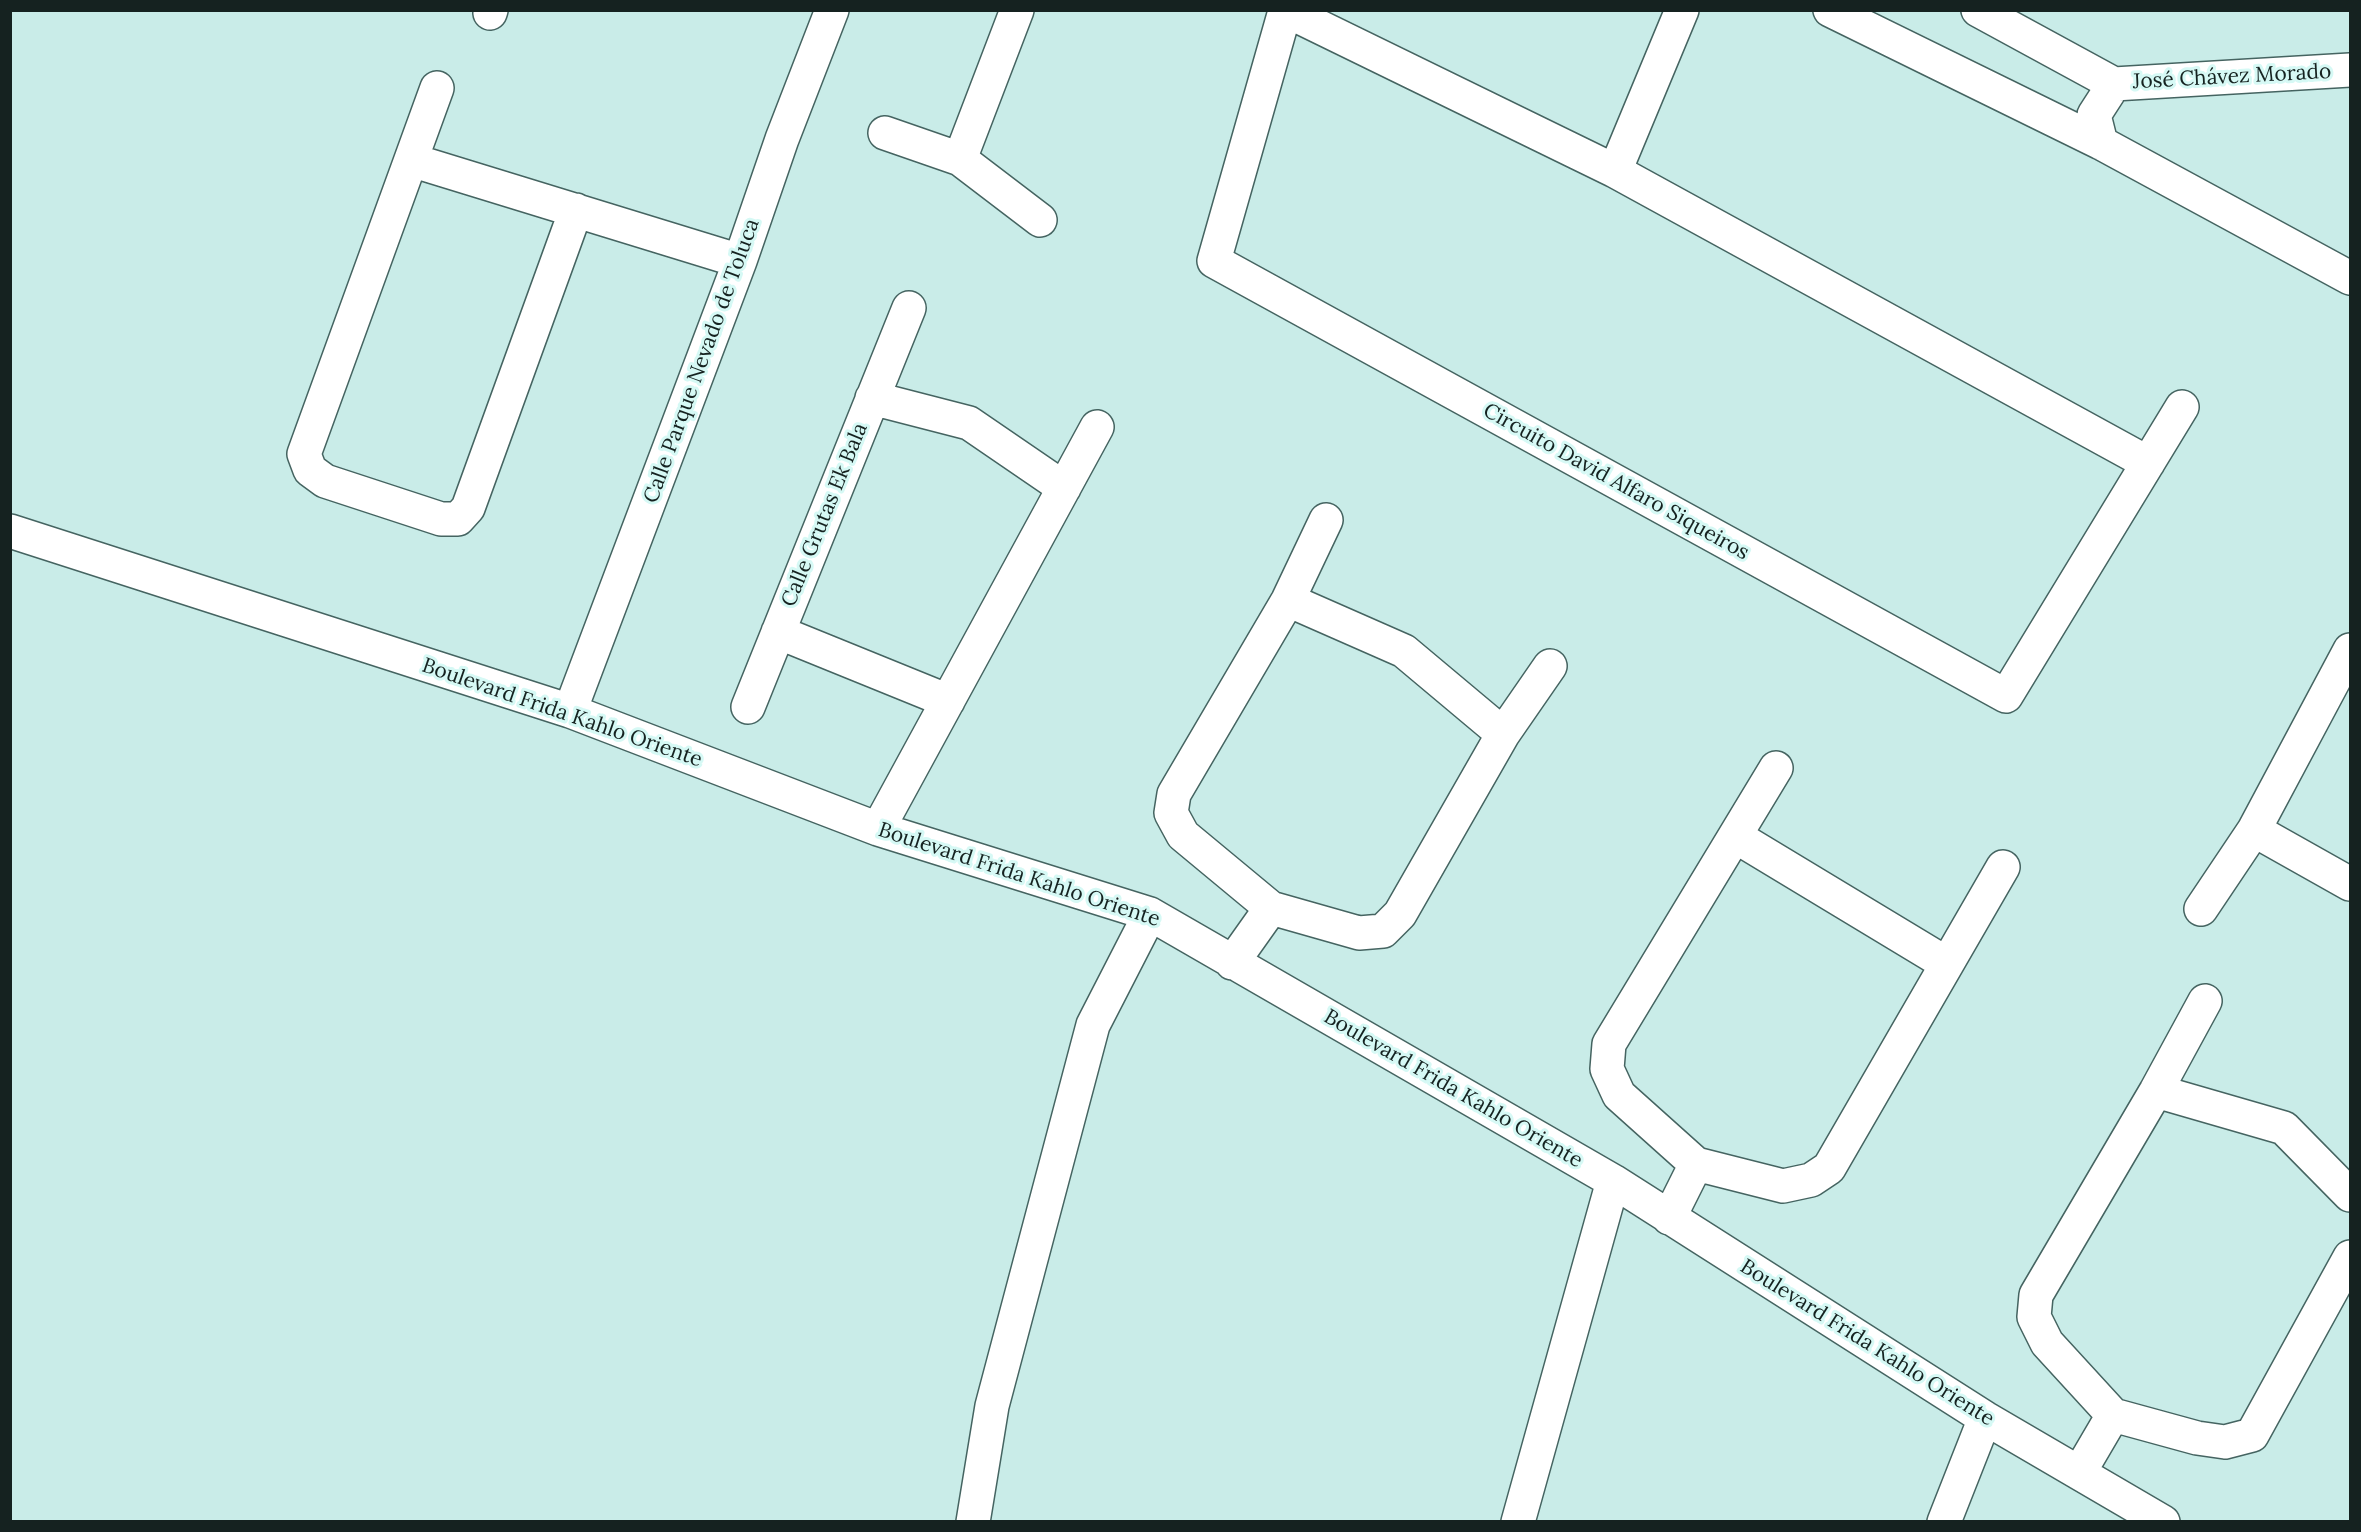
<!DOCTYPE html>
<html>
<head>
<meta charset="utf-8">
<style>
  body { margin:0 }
  #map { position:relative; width:2361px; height:1532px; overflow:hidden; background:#c9ece8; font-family:Lora,serif }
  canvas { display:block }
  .frame { position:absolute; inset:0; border:12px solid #152220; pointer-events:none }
</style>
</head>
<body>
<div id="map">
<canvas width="2361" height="1532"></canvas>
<div class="frame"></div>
</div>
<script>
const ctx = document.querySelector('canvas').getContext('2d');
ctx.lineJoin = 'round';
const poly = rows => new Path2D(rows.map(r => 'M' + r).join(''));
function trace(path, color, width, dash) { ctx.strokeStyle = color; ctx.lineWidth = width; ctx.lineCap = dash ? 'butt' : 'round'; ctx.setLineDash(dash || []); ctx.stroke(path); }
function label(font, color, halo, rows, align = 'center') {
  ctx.font = font + ' Lora,serif'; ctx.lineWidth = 6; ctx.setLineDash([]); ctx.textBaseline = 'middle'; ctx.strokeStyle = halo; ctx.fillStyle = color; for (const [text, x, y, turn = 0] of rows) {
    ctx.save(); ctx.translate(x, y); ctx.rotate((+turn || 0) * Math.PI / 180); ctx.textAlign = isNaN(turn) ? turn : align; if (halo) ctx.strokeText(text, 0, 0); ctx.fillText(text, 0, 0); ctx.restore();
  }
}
const minor = poly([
  [1285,10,1615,171,2148,463],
  [1830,10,2101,143,2350,278],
  [1978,10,2114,84],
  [1285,11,1214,261,2006,696,2182,407],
  [490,13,491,10],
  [2114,84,2350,70],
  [437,88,304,454,310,470,325,481,441,519,458,519,468,508,576,210],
  [885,133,960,159,1040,220],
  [2101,143,2094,115,2114,84],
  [960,159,1017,10],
  [411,160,740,261],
  [1615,171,1682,10],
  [872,398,969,423,1064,488],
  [1326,520,1288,600,1174,794,1171,813,1183,835,1271,908,1359,933,1383,931,1400,914,1503,734,1550,666],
  [10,531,570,711,878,829,1150,914,1613,1181,1985,1418,2163,1522],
  [1288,600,1404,651,1503,734],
  [778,632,948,701],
  [748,707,909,308],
  [570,711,740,261,782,139,832,10],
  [1776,768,1609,1044,1607,1069,1619,1095,1696,1164,1783,1186,1811,1180,1829,1168,2003,867],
  [878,829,1097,427],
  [2254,830,2350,884],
  [1735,836,1947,964],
  [2201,909,2254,830,2350,650],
  [1232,963,1271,908],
  [2205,1001,2156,1091,2036,1295,2034,1317,2047,1343,2113,1415,2197,1438,2225,1442,2252,1435,2350,1257],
  [2156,1091,2284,1128,2350,1195],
  [1669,1218,1696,1164],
  [2079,1473,2113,1415],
  [973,1522,992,1406,1093,1025,1150,914],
  [1518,1522,1613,1181],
  [1944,1522,1985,1418]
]);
trace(minor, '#456461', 36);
trace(minor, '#fff', 33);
label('21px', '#152220', '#d6f9f5', [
  ["José Chávez Morado",2232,77,-3],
  ["Calle Parque Nevado de Toluca",702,361,-70],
  ["Circuito David Alfaro Siqueiros",1616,482,29],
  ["Calle Grutas Ek Bala",825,515,-68],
  ["Boulevard Frida Kahlo Oriente",562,713,19],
  ["Boulevard Frida Kahlo Oriente",1019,875,18],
  ["Boulevard Frida Kahlo Oriente",1453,1089,30],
  ["Boulevard Frida Kahlo Oriente",1867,1343,32]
]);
</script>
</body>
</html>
